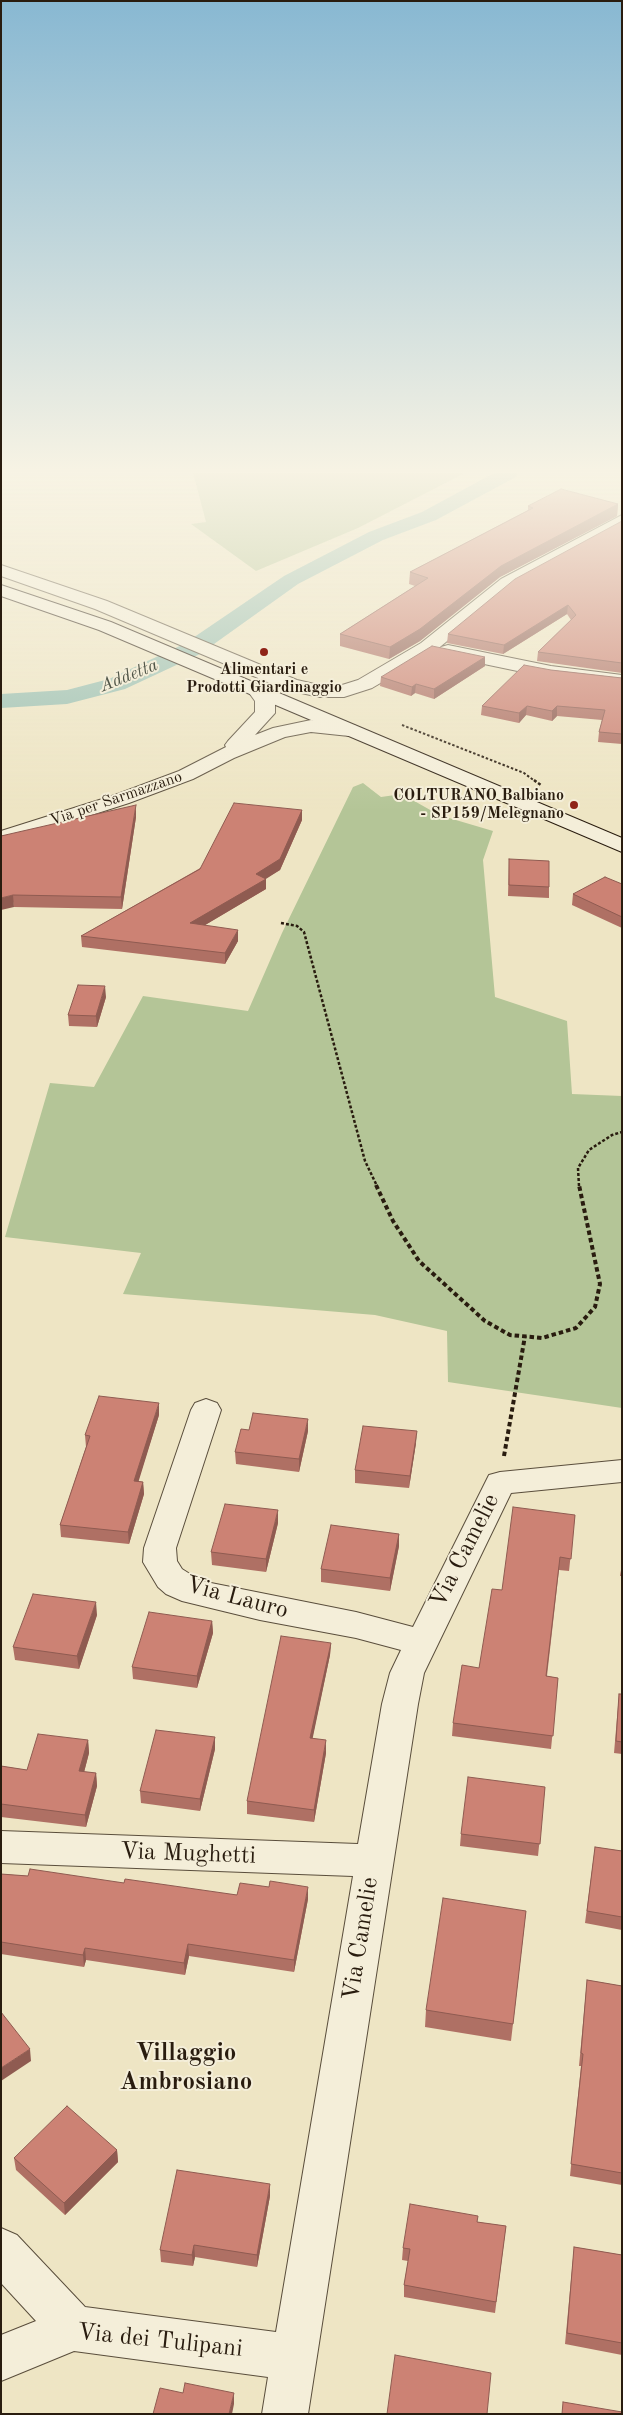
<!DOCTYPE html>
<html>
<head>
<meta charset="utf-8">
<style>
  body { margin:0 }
  #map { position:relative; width:623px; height:2415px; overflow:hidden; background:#eee5c4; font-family:"Old Standard TT",serif }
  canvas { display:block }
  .frame { position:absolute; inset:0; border:2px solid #291c0f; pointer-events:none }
</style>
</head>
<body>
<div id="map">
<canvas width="623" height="2415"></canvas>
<div class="frame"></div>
</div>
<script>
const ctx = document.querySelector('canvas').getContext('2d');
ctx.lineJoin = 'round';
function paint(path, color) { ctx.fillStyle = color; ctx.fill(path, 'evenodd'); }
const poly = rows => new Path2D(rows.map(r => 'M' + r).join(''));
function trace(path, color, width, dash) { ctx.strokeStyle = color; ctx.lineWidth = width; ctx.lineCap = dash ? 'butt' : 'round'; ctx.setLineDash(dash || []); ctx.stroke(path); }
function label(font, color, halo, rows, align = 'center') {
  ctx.font = font + ' "Old Standard TT",serif'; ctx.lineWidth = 4; ctx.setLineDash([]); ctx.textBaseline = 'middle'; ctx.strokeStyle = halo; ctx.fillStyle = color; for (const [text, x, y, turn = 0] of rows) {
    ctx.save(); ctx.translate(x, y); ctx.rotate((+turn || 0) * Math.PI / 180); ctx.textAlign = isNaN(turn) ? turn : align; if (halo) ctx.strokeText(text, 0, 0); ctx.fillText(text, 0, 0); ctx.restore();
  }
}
paint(poly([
  [193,473,465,473,358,528,256,571,191,524,206,522],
  [363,783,381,797,402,794,439,815,493,831,483,860,495,997,567,1021,572,1094,622,1096,622,1408,448,1382,447,1331,375,1315,123,1294,141,1253,5,1237,50,1083,94,1087,143,996,248,1011,282,933,353,787]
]), '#b4c597');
paint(poly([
  [494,473,518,473,516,477,436,520,383,540,298,584,200,654,125,689,67,704,1,708,1,694,67,690,109,679,184,644,284,576,369,532,422,512,494,473]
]), '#99bfb1');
const street = poly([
  [622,515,622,527,513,587,435,651,372,688,344,697,319,697,284,689,95,609,1,576,1,565,107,601,297,680,319,685,342,685,358,680,421,643,501,579,622,515],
  [448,645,551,666,622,675,622,687,551,678,441,655,439,651,441,647,448,645],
  [257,684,264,686,275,701,275,713,255,735,273,728,311,720,349,724,356,726,359,730,356,734,349,736,311,732,285,737,234,758,193,779,129,803,1,844,1,831,115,795,179,771,226,747,225,745,228,741,255,712,255,701,247,690,250,686,257,684],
  [206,1399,217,1403,221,1410,176,1548,177,1561,182,1569,201,1581,356,1612,413,1627,489,1475,500,1472,622,1460,622,1482,511,1493,424,1673,418,1704,308,2414,262,2414,268,2377,74,2351,1,2381,1,2335,36,2321,1,2283,1,2228,17,2235,85,2307,276,2332,353,1876,1,1863,1,1831,358,1844,382,1704,390,1673,401,1650,356,1638,260,1620,182,1601,166,1594,158,1587,143,1562,144,1548,191,1410,195,1403,206,1399]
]);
const secondary = poly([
  [1,585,111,622,622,838,622,852,99,630,1,596,1,585]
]);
trace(street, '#5a4e3c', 2);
trace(secondary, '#291c0f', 2);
trace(poly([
  [402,725,524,773,536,782]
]), '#291c0f', 2, [2.5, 2]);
trace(poly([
  [534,780,541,785],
  [281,923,297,926,304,932,365,1161,377,1186],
  [579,1186,578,1168,589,1150,612,1135,622,1132]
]), '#291c0f', 2.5, [3, 2]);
trace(poly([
  [376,1185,393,1221,419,1261,485,1321,510,1335,542,1338,576,1328,595,1307,600,1284,579,1185],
  [504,1456,525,1336]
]), '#291c0f', 4, [4.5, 3]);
paint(street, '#f4eed9');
paint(secondary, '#f4eed9');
paint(poly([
  [618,504,617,516,500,577,420,641,389,659,340,646,340,634,415,586,409,584,410,572,528,510,528,506],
  [622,521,622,673,537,661,538,652,571,620,567,614,503,654,447,643,448,634],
  [485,657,485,666,434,699,415,693,411,696,380,686,381,677],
  [551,670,622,678,622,744,598,742,599,732,602,720,557,716,552,721,526,715,519,723,481,715,482,706],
  [302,810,302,820,280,870,266,878,266,889,205,925,238,941,225,964,82,947,81,936],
  [136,817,122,909,14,907,1,836],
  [509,859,549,887,549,898,508,896],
  [622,884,622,928,572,905,573,894],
  [106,997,97,1027,69,1026,68,1015],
  [159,1415,138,1481,143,1482,144,1494,129,1544,61,1537,60,1525,86,1447,85,1435],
  [249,1430,308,1431,299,1472,236,1464,235,1452],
  [416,1443,409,1488,355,1483,355,1470],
  [575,1515,569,1571,559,1570,547,1676,558,1678,551,1749,452,1736,453,1723,479,1668,502,1590],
  [278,1523,266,1572,212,1565,211,1552],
  [399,1534,399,1546,390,1591,321,1582,321,1569],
  [622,1564,622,1576,620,1576],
  [97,1615,79,1669,15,1660,13,1647],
  [212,1621,213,1633,197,1688,133,1679,132,1667],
  [331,1643,330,1655,312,1739,326,1753,314,1822,247,1814,247,1801],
  [619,1694,622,1694,622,1754,614,1753],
  [215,1737,215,1749,200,1811,141,1803,140,1791],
  [88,1740,89,1753,84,1772,96,1773,97,1786,86,1827,1,1817,1,1766,27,1770],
  [545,1787,538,1856,460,1846,461,1834],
  [595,1847,622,1851,622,1930,585,1923],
  [1,1874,124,1883,237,1895,308,1899,294,1972,189,1956,185,1975,86,1960,84,1967,1,1954],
  [526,1911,511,2041,425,2027,426,2010],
  [587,1980,622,1986,622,2185,570,2176,581,2066,579,2066],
  [117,2150,118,2162,65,2215,16,2170,14,2158],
  [270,2196,257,2267,195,2257,193,2266,161,2262,160,2250],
  [477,2222,506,2226,495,2313,404,2297,404,2285,408,2261,402,2260,403,2248],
  [574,2247,622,2255,622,2355,565,2344,573,2258]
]), '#af7064');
paint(poly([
  [618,504,617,516,500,577,420,641,389,659,390,647,501,566],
  [568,605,567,614,503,654,504,645],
  [485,657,485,666,434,699,434,689],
  [416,684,415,693,411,696,412,687],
  [527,706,526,715,519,723,519,713],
  [557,706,557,716,552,721,552,711],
  [136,805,136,817,122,909,121,897],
  [302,810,302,820,280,870,258,884,266,879,266,889,190,934,190,923],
  [13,895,14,907,1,910,1,898],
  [238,930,238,941,225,964,225,953],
  [105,986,106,997,97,1027,96,1016],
  [159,1403,159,1415,135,1493,134,1481],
  [308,1419,308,1431,299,1472,299,1459],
  [417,1431,416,1443,409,1488,410,1476],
  [143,1482,144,1494,129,1544,128,1532],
  [278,1510,278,1523,266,1572,266,1559],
  [399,1534,399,1546,390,1591,390,1578],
  [96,1602,97,1615,79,1669,77,1656],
  [212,1621,213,1633,197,1688,197,1676],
  [331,1643,330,1655,310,1751,310,1738],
  [215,1737,215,1749,200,1811,200,1799],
  [88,1740,89,1753,81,1784,79,1771],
  [326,1740,326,1753,314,1822,314,1810],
  [96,1773,97,1786,86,1827,85,1815],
  [308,1887,308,1899,294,1972,294,1960],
  [188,1944,189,1956,185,1975,184,1963],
  [85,1948,86,1960,84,1967,83,1955],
  [30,2049,31,2061,1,2081,1,2068],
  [117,2150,118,2162,65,2215,64,2203],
  [270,2184,270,2196,257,2267,257,2255],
  [194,2245,195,2257,193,2266,192,2255],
  [234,2393,234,2404,232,2414,229,2414]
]), '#8f5b51');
const building = poly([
  [561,489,618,504,501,566,420,629,390,647,340,634,428,578,410,572,533,508,528,506,561,489],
  [622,521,622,663,538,652,576,615,568,605,504,645,448,634,515,579,622,521],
  [432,646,485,657,434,689,416,684,412,687,381,677,432,646],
  [524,665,551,670,622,678,622,734,599,732,605,710,557,706,552,711,527,706,519,713,482,706,524,665],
  [234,803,302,810,280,859,256,874,266,879,190,923,238,930,225,953,81,936,200,869,234,803],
  [136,805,121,897,13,895,1,898,1,836,136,805],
  [509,859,549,861,549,887,509,885,509,859],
  [605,877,622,884,622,917,573,894,605,877],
  [78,985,105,986,96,1016,68,1015,78,985],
  [99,1396,159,1403,134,1481,143,1482,128,1532,60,1525,90,1436,85,1435,99,1396],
  [253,1413,308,1419,299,1459,235,1452,241,1429,249,1430,253,1413],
  [363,1426,417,1431,410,1476,355,1470,363,1426],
  [225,1504,278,1510,266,1559,211,1552,225,1504],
  [513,1507,575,1515,571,1559,560,1557,546,1676,558,1678,553,1736,453,1723,462,1665,479,1668,492,1589,502,1590,513,1507],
  [331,1525,399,1534,390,1578,321,1569,331,1525],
  [33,1594,96,1602,77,1656,13,1647,33,1594],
  [149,1612,212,1621,197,1676,132,1667,149,1612],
  [281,1636,331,1643,310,1738,326,1740,314,1810,247,1801,281,1636],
  [619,1694,622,1694,622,1742,616,1741,619,1694],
  [156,1730,215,1737,200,1799,140,1791,156,1730],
  [38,1734,88,1740,79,1771,96,1773,85,1815,1,1804,1,1766,27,1770,38,1734],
  [468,1777,545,1787,540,1844,461,1834,468,1777],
  [595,1847,622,1851,622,1917,587,1911,595,1847],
  [30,1869,124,1883,125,1879,237,1895,240,1883,269,1887,270,1881,308,1887,294,1960,188,1944,184,1963,85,1948,83,1955,1,1942,1,1874,28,1876,30,1869],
  [443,1898,526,1911,513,2024,426,2010,443,1898],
  [587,1980,622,1986,622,2173,571,2164,583,2054,581,2053,587,1980],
  [1,2012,30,2049,1,2068,1,2012],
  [67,2106,117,2150,64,2203,14,2158,67,2106],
  [177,2170,270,2184,257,2255,194,2245,192,2255,160,2250,177,2170],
  [410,2204,478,2216,477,2222,506,2226,496,2302,404,2285,410,2249,403,2248,410,2204],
  [574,2247,622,2255,622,2343,567,2333,574,2247],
  [395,2355,491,2373,487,2414,387,2414,395,2355],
  [185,2383,234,2393,229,2414,153,2414,160,2388,183,2393,185,2383],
  [563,2402,622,2412,622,2414,562,2414,563,2402]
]);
paint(building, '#cc8274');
trace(building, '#8f5b51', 1);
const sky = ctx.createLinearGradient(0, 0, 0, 811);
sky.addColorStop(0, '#88b8d2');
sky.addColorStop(0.58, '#f7f3e4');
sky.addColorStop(1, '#f7f3e400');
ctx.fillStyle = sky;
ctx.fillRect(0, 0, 623, 811);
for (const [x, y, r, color] of [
  [264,652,5,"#8f2418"],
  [574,805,5,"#8f2418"]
]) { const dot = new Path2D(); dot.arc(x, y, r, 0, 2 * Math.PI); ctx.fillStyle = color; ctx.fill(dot); trace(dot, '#f4eed9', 2); }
label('bold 16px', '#291c0f', '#f4eed9', [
  ["Alimentari e",264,670],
  ["Prodotti Giardinaggio",264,688],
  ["COLTURANO Balbiano",564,796,"right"],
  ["- SP159/Melegnano",564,814,"right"]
]);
label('16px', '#291c0f', '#f4eed9', [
  ["Via per Sarmazzano",116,799,-19]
]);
label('italic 18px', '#505548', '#f4eed9', [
  ["Addetta",129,676,-22]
]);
label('24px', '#291c0f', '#f4eed9', [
  ["Via Camelie",465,1551,-63],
  ["Via Lauro",237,1598,15],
  ["Via Mughetti",188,1854,2],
  ["Via Camelie",361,1939,-81],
  ["Via dei Tulipani",160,2341,6]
]);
label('bold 25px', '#291c0f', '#f4eed9', [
  ["Villaggio",186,2053],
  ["Ambrosiano",186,2082]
]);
</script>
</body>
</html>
